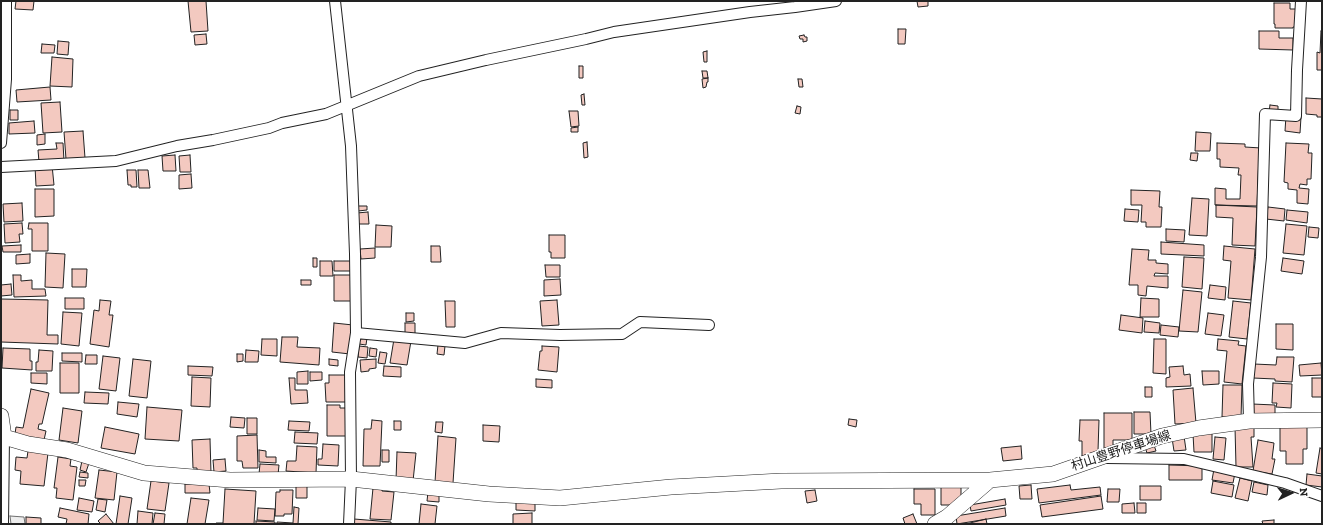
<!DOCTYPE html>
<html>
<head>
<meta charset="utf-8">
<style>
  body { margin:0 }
  #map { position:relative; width:1323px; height:525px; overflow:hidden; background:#fff; font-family:"Zilla Slab",serif }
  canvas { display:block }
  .frame { position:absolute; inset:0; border:2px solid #222; pointer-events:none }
  .north { position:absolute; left:1271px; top:473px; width:40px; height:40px; -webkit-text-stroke:3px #fff; paint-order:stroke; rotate:86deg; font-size:11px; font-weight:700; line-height:16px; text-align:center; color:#222 }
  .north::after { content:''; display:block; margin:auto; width:14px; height:18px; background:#222; clip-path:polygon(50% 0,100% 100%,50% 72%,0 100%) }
</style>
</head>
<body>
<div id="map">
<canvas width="1323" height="525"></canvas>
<div class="frame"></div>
<div class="north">N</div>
</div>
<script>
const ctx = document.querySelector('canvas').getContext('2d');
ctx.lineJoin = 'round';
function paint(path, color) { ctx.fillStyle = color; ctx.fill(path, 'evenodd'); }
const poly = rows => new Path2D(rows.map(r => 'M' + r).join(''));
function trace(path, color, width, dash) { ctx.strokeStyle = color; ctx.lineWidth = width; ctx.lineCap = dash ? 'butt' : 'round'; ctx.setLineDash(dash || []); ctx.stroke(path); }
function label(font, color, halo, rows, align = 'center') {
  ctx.font = font + ' "Zilla Slab","Noto Sans JP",serif'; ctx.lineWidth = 3; ctx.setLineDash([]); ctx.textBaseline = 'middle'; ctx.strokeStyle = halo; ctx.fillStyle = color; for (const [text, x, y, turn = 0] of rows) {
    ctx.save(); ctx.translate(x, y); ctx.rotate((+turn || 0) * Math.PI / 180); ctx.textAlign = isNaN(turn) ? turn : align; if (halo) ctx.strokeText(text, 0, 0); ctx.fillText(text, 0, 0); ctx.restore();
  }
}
const parking = poly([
  [10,516,24,517,25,524,11,524,10,516]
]);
paint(parking, '#ededed');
trace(parking, '#6f6f6f', 1);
const building = poly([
  [16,1,34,1,33,10,15,9,16,1],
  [188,1,206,1,208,31,191,32,188,1],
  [917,1,928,1,928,6,918,7,917,1],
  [1274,3,1290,3,1290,9,1296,9,1296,27,1293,27,1293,28,1275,28,1275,24,1274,24,1274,3],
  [898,29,906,29,905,44,898,44,898,29],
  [1259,31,1279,31,1279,38,1293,38,1293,50,1259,49,1259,31],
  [1321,31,1322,31,1322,70,1317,70,1317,52,1320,53,1321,31],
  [206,34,207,44,195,45,194,35,206,34],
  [804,35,805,37,807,37,807,41,803,42,803,39,800,39,799,36,804,35],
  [58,41,69,42,68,55,57,54,58,41],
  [42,44,55,45,54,53,41,53,42,44],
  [707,51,707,62,704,62,703,52,707,51],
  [52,57,73,59,72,87,50,86,52,57],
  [579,66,583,66,583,78,579,78,579,66],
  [702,71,707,71,708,78,703,78,702,71],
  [708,78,708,82,707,82,706,87,703,88,702,79,708,78],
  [798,79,802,79,803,87,799,87,798,79],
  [50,87,51,100,17,102,16,90,50,87],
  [584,94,585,105,582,105,581,95,584,94],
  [1306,98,1322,99,1322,117,1317,117,1317,115,1306,114,1306,98],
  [60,102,62,132,43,133,41,103,60,102],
  [1270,105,1278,106,1278,113,1269,112,1270,105],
  [797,106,801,107,800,114,795,113,797,106],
  [10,110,18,110,18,120,10,120,10,110],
  [569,111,578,111,579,126,571,127,569,111],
  [1286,116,1301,117,1300,133,1285,131,1286,116],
  [34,121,35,133,9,134,9,123,34,121],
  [578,127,578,132,571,132,571,128,578,127],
  [83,131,85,158,66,159,64,132,83,131],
  [1196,132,1211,133,1210,151,1195,151,1196,132],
  [45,134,45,144,37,145,37,135,45,134],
  [587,142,588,157,584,158,583,143,587,142],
  [56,143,63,143,64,161,39,162,38,150,57,149,56,143],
  [1217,143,1245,144,1245,147,1261,148,1261,156,1259,156,1257,206,1215,205,1215,188,1226,189,1226,199,1240,199,1241,175,1238,175,1239,168,1220,167,1220,159,1217,159,1217,143],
  [1286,143,1309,144,1308,153,1312,153,1311,179,1307,179,1307,185,1300,184,1299,188,1309,189,1308,204,1297,203,1297,190,1288,189,1288,183,1284,182,1286,143],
  [1191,153,1198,153,1197,161,1190,160,1191,153],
  [175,155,176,171,163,171,162,156,175,155],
  [190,155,191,172,180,172,179,156,190,155],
  [52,165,54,185,36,186,35,166,52,165],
  [127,170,136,170,137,187,131,187,131,185,128,185,127,170],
  [138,170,148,170,150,188,139,188,138,170],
  [191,174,192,188,179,189,179,175,191,174],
  [35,189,54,189,54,216,35,217,35,189],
  [1131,190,1160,191,1159,207,1162,207,1161,227,1146,227,1146,222,1141,222,1142,205,1131,205,1131,190],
  [1192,198,1209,199,1207,236,1189,235,1192,198],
  [22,203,23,221,4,222,3,204,22,203],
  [1216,205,1257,207,1255,246,1232,245,1233,218,1216,217,1216,205],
  [357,206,367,206,367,210,358,211,357,206],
  [1268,207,1285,209,1284,221,1266,219,1268,207],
  [1125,209,1139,210,1138,222,1124,221,1125,209],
  [1287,210,1308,212,1307,223,1286,220,1287,210],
  [368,212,369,224,358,224,357,213,368,212],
  [22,223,23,234,19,234,20,242,5,243,4,224,22,223],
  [29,223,48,223,48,251,32,251,32,229,28,229,29,223],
  [1286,224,1307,226,1304,255,1283,253,1286,224],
  [376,225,392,226,391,247,375,247,376,225],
  [1309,227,1319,228,1318,238,1308,237,1309,227],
  [1166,229,1185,230,1184,242,1166,241,1166,229],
  [549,235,565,235,565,258,551,258,551,252,549,252,549,235],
  [1161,242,1204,245,1204,256,1161,254,1161,242],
  [21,245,21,252,3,252,2,246,21,245],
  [431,246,440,246,441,262,431,262,431,246],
  [1224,246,1255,249,1251,300,1228,298,1231,261,1223,260,1224,246],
  [375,248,375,258,361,259,360,249,375,248],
  [1132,249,1149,250,1148,260,1156,260,1156,263,1168,264,1168,274,1155,273,1154,276,1168,276,1168,288,1147,286,1146,296,1138,295,1138,285,1129,285,1132,249],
  [46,253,65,254,63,288,45,287,46,253],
  [30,254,30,263,16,264,16,255,30,254],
  [1184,257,1204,258,1202,289,1182,287,1184,257],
  [313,258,317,258,317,267,313,267,313,258],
  [1283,258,1304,261,1302,274,1281,271,1283,258],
  [320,261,332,261,333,276,320,276,320,261],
  [334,261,353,261,353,271,334,271,334,261],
  [545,265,560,265,560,277,546,277,545,265],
  [72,269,87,269,86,287,72,287,72,269],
  [13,275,21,275,21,281,32,280,32,289,45,289,46,296,14,297,13,275],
  [334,275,354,275,353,301,334,301,334,275],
  [560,279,561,295,544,296,544,280,560,279],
  [301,280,311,280,311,285,301,285,301,280],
  [11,284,12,295,1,296,1,285,11,284],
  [1210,285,1226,287,1225,300,1208,298,1210,285],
  [1183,290,1202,292,1198,332,1179,331,1183,290],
  [65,298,84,298,84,309,65,309,65,298],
  [1141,298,1159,299,1159,317,1140,317,1141,298],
  [1,299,48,300,47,335,58,335,58,344,1,342,1,299],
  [100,300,111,301,109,315,113,315,109,347,90,344,94,310,99,311,100,300],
  [557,300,559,325,542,326,540,301,557,300],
  [445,301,455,301,455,327,446,327,445,301],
  [1233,301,1251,303,1247,339,1229,337,1233,301],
  [63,312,82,313,79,346,61,344,63,312],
  [406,313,414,313,414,321,406,322,406,313],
  [1208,313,1224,315,1221,336,1205,334,1208,313],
  [1121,315,1143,318,1142,333,1119,330,1121,315],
  [1145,321,1160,323,1159,333,1144,332,1145,321],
  [334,323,353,325,350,354,332,352,334,323],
  [405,323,415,323,415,335,405,335,405,323],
  [1276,324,1293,324,1293,350,1276,349,1276,324],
  [1161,325,1179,327,1178,337,1160,335,1161,325],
  [282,337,298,337,297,347,320,348,319,365,280,362,282,337],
  [360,337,367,338,366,345,359,344,360,337],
  [262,339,277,339,277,356,261,355,262,339],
  [394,339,411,341,407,365,390,363,394,339],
  [1154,339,1166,339,1166,374,1153,373,1154,339],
  [1218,339,1239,341,1238,345,1246,346,1242,384,1224,382,1227,351,1217,350,1218,339],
  [438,345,445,346,444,355,437,354,438,345],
  [359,346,368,347,367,358,358,357,359,346],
  [542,346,559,347,557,372,538,370,540,351,542,351,542,346],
  [3,348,30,349,30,361,32,361,32,370,2,368,3,348],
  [370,348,377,349,376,357,369,356,370,348],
  [39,350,53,351,52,371,36,371,36,362,38,362,39,350],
  [246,350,259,351,258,362,245,362,246,350],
  [380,352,387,353,385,364,378,363,380,352],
  [62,353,82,353,82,362,62,361,62,353],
  [237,354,243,354,243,361,237,362,237,354],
  [86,355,97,355,97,364,85,364,86,355],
  [103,356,120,358,116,391,99,389,103,356],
  [1277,357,1294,357,1292,382,1275,381,1275,379,1253,378,1254,364,1276,365,1277,357],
  [133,359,151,361,147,398,129,396,133,359],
  [329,359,338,360,338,366,329,365,329,359],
  [376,359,376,368,369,369,369,371,361,372,360,360,376,359],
  [60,363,79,363,79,393,60,393,60,363],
  [1321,363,1322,375,1300,376,1299,365,1321,363],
  [188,366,213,367,212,376,188,375,188,366],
  [384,366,401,367,401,377,383,376,384,366],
  [1183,366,1184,375,1190,374,1191,386,1166,387,1166,378,1170,377,1169,367,1183,366],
  [308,371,308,384,297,384,297,372,308,371],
  [1202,371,1219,371,1219,384,1203,385,1202,371],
  [310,372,322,372,322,380,310,381,310,372],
  [31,373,47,373,47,384,31,383,31,373],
  [329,375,347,375,347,402,326,402,325,383,329,383,329,375],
  [192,377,211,378,210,407,191,406,192,377],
  [289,378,295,378,295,390,307,390,308,403,291,404,289,378],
  [1312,378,1322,378,1322,397,1312,397,1312,378],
  [536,379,552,380,552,388,536,387,536,379],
  [1273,383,1292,384,1291,408,1276,407,1277,403,1272,403,1273,383],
  [1223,385,1242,385,1241,418,1222,417,1223,385],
  [1145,387,1152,387,1152,397,1145,397,1145,387],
  [1193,388,1196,423,1175,424,1173,390,1193,388],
  [31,389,49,393,42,424,39,424,38,429,46,431,44,440,15,434,16,427,23,428,31,389],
  [85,392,109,393,108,404,84,403,85,392],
  [118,402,139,404,137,417,117,414,118,402],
  [1252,404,1275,405,1275,416,1252,416,1252,404],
  [327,405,340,405,340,408,347,408,347,436,327,436,327,405],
  [147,407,182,410,179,441,145,439,147,407],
  [63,408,82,411,78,443,59,440,63,408],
  [1134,412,1150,412,1151,434,1134,434,1134,412],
  [1104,413,1132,413,1132,440,1113,440,1113,446,1104,449,1104,413],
  [231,417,245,418,244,428,230,427,231,417],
  [247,418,257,418,257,434,247,434,247,418],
  [849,419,857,420,856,427,848,425,849,419],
  [372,420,382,421,380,466,363,466,364,429,371,429,372,420],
  [1080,420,1099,420,1098,451,1082,456,1082,441,1079,441,1080,420],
  [289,421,310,422,309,431,288,430,289,421],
  [394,421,401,421,401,430,394,430,394,421],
  [436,422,443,422,442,433,435,432,436,422],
  [483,425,500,426,499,442,483,441,483,425],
  [1280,426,1307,426,1307,449,1303,449,1303,464,1286,464,1286,451,1280,451,1280,426],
  [105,427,139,434,135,454,101,448,105,427],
  [1235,427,1254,427,1254,437,1251,437,1253,467,1236,467,1235,427],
  [295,432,318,433,317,444,294,443,295,432],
  [1212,433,1212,452,1194,452,1193,434,1212,433],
  [257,435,258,468,243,468,242,461,237,461,237,436,257,435],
  [438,436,456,438,453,483,435,482,438,436],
  [1184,436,1186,450,1174,451,1172,438,1184,436],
  [1215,437,1226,438,1224,460,1213,459,1215,437],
  [210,439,211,473,197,473,197,468,193,468,192,440,210,439],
  [1258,440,1274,443,1272,459,1275,459,1272,474,1253,471,1258,440],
  [323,444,339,445,338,466,318,465,318,459,322,459,323,444],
  [1154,445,1156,451,1147,453,1145,447,1154,445],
  [297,446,317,447,316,473,286,471,287,461,296,461,297,446],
  [1021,446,1022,459,1003,461,1001,448,1021,446],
  [1320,448,1322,449,1322,474,1316,473,1320,448],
  [259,450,266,451,266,457,276,457,276,463,259,462,259,450],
  [382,450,389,450,389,462,382,462,382,450],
  [28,451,48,453,44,486,20,484,21,471,15,470,16,457,27,458,28,451],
  [397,452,416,453,413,481,396,480,397,452],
  [58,457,71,459,70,466,77,467,73,500,56,498,57,488,54,488,58,457],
  [225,459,226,471,214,472,213,460,225,459],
  [82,461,89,463,86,472,80,470,82,461],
  [260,464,279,465,278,475,259,474,260,464],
  [1169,465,1202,466,1202,480,1169,480,1169,465],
  [1214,469,1235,473,1233,483,1212,480,1214,469],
  [99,470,117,472,114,500,95,498,99,470],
  [80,472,88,473,88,478,79,477,80,472],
  [1307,474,1322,476,1322,487,1306,485,1307,474],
  [1240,478,1252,481,1248,501,1235,498,1240,478],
  [79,480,86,480,85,486,79,486,79,480],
  [151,481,169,483,165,511,147,509,151,481],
  [1213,481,1234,485,1232,497,1211,493,1213,481],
  [296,482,307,482,307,498,296,498,296,482],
  [1254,482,1268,485,1267,495,1252,492,1254,482],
  [185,484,209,484,210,493,185,493,185,484],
  [1031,485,1032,499,1020,499,1019,486,1031,485],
  [1070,485,1071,490,1100,487,1101,495,1039,503,1037,489,1070,485],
  [961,486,961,495,952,505,941,505,941,487,961,486],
  [1140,486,1161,486,1161,500,1140,500,1140,486],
  [373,488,382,489,382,491,394,492,391,520,370,519,373,488],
  [225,489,256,491,254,524,216,524,216,523,223,523,225,489],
  [914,489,935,489,935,515,921,515,921,504,914,504,914,489],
  [1108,489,1120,489,1119,502,1107,502,1108,489],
  [280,490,293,490,292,514,284,514,284,516,275,516,276,492,280,492,280,490],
  [815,490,817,501,807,503,805,491,815,490],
  [428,492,439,493,439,502,427,501,428,492],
  [120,496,132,498,128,524,116,524,120,496],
  [1101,496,1103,509,1042,517,1040,505,1101,496],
  [79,498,94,501,92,512,77,510,79,498],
  [191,498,209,500,205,524,187,524,191,498],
  [98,499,107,500,105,512,96,510,98,499],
  [1005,499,1006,505,971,511,970,505,1005,499],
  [516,500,535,500,535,511,516,510,516,500],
  [1134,503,1135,513,1122,513,1122,504,1134,503],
  [1137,503,1146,503,1146,513,1137,513,1137,503],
  [421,504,437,506,435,524,419,524,421,504],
  [294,507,299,508,298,524,277,524,277,522,293,523,294,507],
  [60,508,89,514,88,524,66,524,67,519,58,517,60,508],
  [258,508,275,509,274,521,257,520,258,508],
  [1005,508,1006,516,957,524,956,516,1005,508],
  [138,511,153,513,152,524,137,524,138,511],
  [155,513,165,514,164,524,153,524,155,513],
  [532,513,532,524,513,524,513,514,532,513],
  [106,514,114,524,101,524,98,521,106,514],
  [913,514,917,524,905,524,903,518,913,514],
  [26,517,41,518,41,524,26,524,26,517],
  [354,519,391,522,391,524,354,524,354,519],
  [986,519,987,524,966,524,986,519],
  [1274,520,1274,524,1263,524,1262,521,1274,520],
  [256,521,275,522,275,524,256,524,256,521]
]);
paint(building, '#f3c9c0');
trace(building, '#222', 1);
const street = poly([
  [335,1,351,146,355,254,356,333,350,372,351,479,349,524],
  [1,143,6,79,6,1],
  [1,167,116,161,177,146,213,140,269,128,282,123,326,114,419,76,486,60,586,39,614,32,750,12,795,7,836,1],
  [356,333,465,343,501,333,560,335,622,334,640,322,709,325],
  [1249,421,1248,384,1261,257,1265,114,1296,116,1297,70,1301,1],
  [1107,458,1184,459,1285,483,1322,496],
  [3,524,4,437]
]);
const secondary = poly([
  [1,416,4,437,28,444,67,450,144,473,230,480,351,479,489,494,560,498,671,487,781,481,990,480,1053,474,1162,436,1199,428,1249,421,1322,420],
  [935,524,947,517,990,480]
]);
trace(street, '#222', 12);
trace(secondary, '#222', 16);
trace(street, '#fff', 10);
trace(secondary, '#fff', 15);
label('13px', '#222', '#fff', [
  ["村山豊野停車場線",1121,451,-18]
]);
</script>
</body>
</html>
